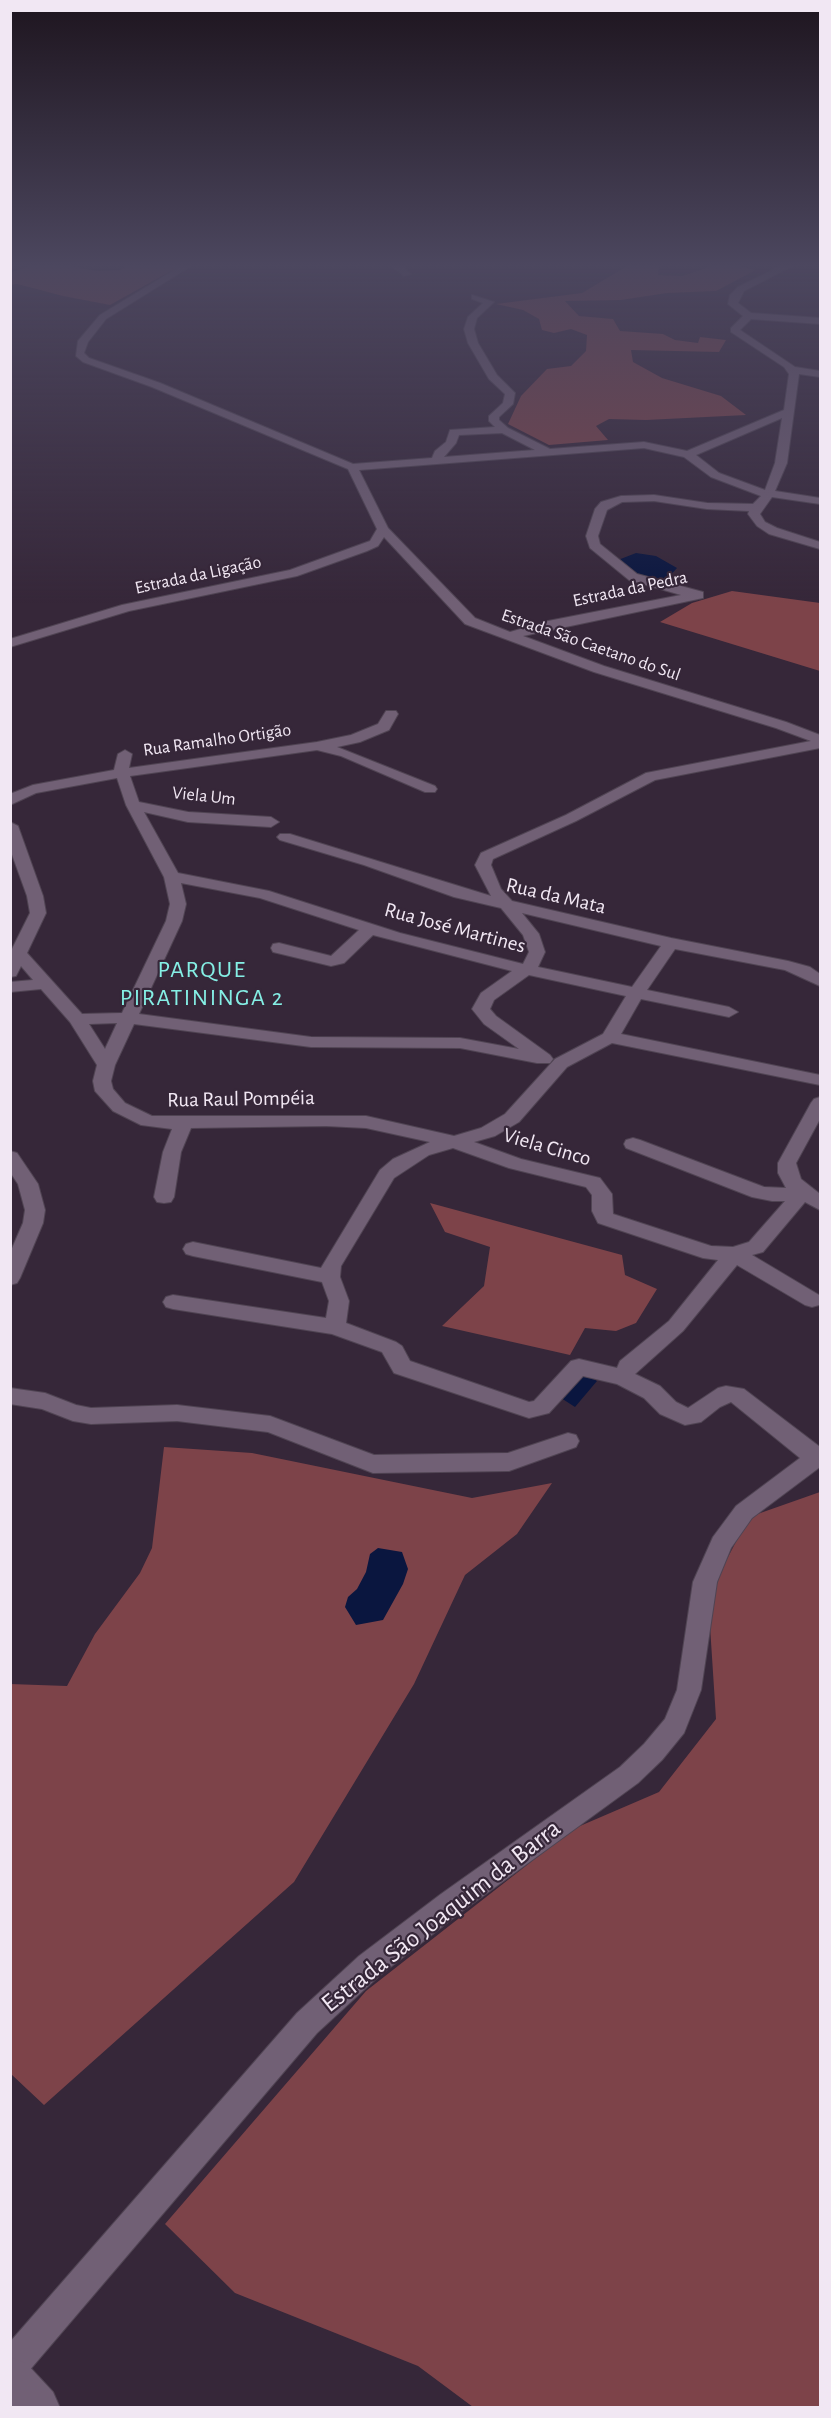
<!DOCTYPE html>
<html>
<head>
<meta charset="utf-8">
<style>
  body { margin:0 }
  #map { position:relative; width:831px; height:2418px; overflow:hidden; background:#362739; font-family:"Alegreya Sans",sans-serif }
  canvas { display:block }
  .frame { position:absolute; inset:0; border:12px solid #f1e7f3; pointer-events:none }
</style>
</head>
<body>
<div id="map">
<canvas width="831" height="2418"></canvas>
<div class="frame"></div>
</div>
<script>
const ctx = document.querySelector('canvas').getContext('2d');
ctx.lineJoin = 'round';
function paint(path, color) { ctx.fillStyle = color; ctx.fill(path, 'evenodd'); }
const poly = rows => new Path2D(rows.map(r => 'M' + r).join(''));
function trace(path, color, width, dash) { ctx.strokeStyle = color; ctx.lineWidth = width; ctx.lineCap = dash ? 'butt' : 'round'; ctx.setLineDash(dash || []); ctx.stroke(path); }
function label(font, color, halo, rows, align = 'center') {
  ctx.font = font + ' "Alegreya Sans",sans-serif'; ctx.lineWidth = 4.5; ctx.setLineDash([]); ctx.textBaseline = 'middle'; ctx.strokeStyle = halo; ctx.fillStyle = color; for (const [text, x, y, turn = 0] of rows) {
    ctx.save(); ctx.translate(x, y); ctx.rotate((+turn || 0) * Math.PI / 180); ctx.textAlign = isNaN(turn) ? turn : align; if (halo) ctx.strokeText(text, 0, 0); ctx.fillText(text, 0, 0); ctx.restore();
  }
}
paint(poly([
  [31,266,69,266,97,271,120,270,127,266,180,266,110,305,63,296,17,284,11,285,11,272],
  [627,266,659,266,658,275,682,276,712,266,738,266,756,270,716,291,667,293,621,300,565,301,579,316,613,319,620,331,663,334,675,340,698,343,700,337,726,340,719,352,631,350,633,362,662,378,721,396,746,415,646,420,609,419,596,426,608,440,549,445,508,424,521,396,547,369,571,366,586,351,587,335,571,329,554,333,542,330,539,319,523,310,496,304,582,293],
  [732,591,820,603,820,671,660,622,692,603],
  [430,1203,622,1255,625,1275,657,1289,636,1323,616,1331,585,1328,570,1355,442,1326,484,1286,490,1247,445,1232],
  [164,1447,252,1453,472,1498,552,1483,517,1534,465,1575,414,1684,294,1882,44,2105,11,2074,10,1684,67,1686,95,1634,140,1573,152,1548],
  [820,1492,820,2407,473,2407,418,2366,235,2293,165,2224,366,1991,573,1829,659,1792,716,1719,708,1595,749,1517]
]), '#7d4349');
paint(poly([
  [636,553,656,556,677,568,668,578,644,580,618,560],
  [582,1373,597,1381,575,1407,561,1398],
  [378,1548,402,1552,408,1569,403,1584,383,1620,356,1625,345,1607,348,1597,357,1589,366,1572,370,1554]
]), '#0a163f');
const street = poly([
  [181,266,191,266,106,319,88,342,84,353,89,358,160,383,353,464,432,458,435,451,446,442,450,430,495,427,489,421,489,416,503,403,505,394,489,379,468,343,464,329,468,317,483,303,472,299,472,295,494,302,477,318,474,329,478,343,497,375,515,393,513,404,499,417,499,420,508,428,550,449,644,442,687,451,784,410,789,374,784,367,731,332,731,328,743,316,728,304,730,295,738,287,781,266,792,266,744,291,738,303,751,313,820,318,820,324,751,319,740,330,795,367,820,371,820,377,799,374,787,463,775,491,820,498,820,504,772,497,760,514,765,522,777,528,820,542,820,549,769,534,757,526,748,514,749,511,707,509,654,501,622,502,607,510,598,536,600,544,637,574,703,592,703,598,523,636,604,666,786,722,820,735,820,748,655,780,576,821,493,859,491,865,501,889,512,901,671,938,788,961,810,967,820,974,820,986,785,970,675,949,647,990,729,1007,738,1012,729,1017,641,999,621,1034,820,1075,820,1085,612,1043,567,1067,519,1122,495,1136,474,1142,521,1159,600,1178,612,1194,613,1214,711,1246,733,1247,749,1242,785,1201,772,1201,752,1197,626,1148,624,1144,626,1140,633,1138,640,1140,764,1187,786,1188,778,1173,778,1163,811,1103,814,1099,820,1097,820,1119,796,1163,801,1179,820,1194,820,1210,805,1202,763,1252,752,1255,819,1295,819,1305,812,1307,805,1305,737,1265,683,1331,635,1374,660,1386,676,1402,688,1408,718,1388,726,1386,744,1389,820,1447,820,1467,752,1518,731,1548,717,1582,701,1690,684,1733,662,1760,638,1783,461,1912,379,1976,317,2033,22,2379,10,2383,10,2342,297,2013,359,1956,441,1894,620,1767,644,1744,665,1719,677,1690,693,1582,713,1537,736,1506,800,1458,731,1402,720,1407,701,1422,685,1425,660,1414,644,1398,617,1384,583,1376,549,1413,529,1418,394,1373,382,1352,332,1334,173,1309,166,1307,163,1302,166,1297,173,1295,326,1318,329,1301,322,1282,193,1256,186,1254,183,1249,186,1244,193,1242,321,1268,380,1170,393,1159,430,1142,366,1128,326,1126,191,1128,181,1152,174,1197,171,1202,164,1203,157,1202,154,1197,163,1152,172,1129,141,1125,113,1111,95,1091,93,1081,97,1065,70,1022,41,989,10,992,10,982,33,980,21,966,16,976,10,977,10,953,30,913,27,896,10,849,10,822,18,826,43,896,46,913,27,953,82,1014,122,1013,166,921,170,904,164,877,126,805,117,778,36,793,10,805,10,794,33,785,114,770,118,754,125,750,132,754,129,768,317,742,351,735,378,724,386,711,396,711,398,714,389,730,360,742,337,747,435,786,437,789,435,792,425,792,341,756,317,750,130,776,139,802,188,812,271,817,279,822,271,827,188,822,144,812,178,873,269,891,400,933,523,964,529,952,523,935,501,908,454,897,364,865,280,840,277,837,280,834,290,834,491,896,475,865,481,853,566,815,646,773,811,741,776,728,594,672,465,624,384,537,378,546,367,551,297,576,129,611,10,647,10,639,122,605,290,570,370,541,377,529,348,469,152,387,83,362,76,356,78,341,100,315,181,266],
  [782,418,775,463,765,490,719,473,696,455,782,418],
  [502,433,535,450,444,457,456,443,459,435,502,433],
  [644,448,684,457,711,477,761,496,753,504,707,503,654,495,621,496,601,502,595,509,586,536,590,548,629,580,681,595,548,621,510,632,475,618,388,528,359,470,644,448],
  [181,883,260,898,359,930,331,956,279,943,273,944,271,948,273,952,331,966,344,963,373,935,512,971,481,993,472,1009,484,1024,519,1049,460,1038,311,1037,139,1014,182,921,186,904,181,883],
  [522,913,661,946,632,987,538,967,545,952,539,934,522,913],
  [529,975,626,996,603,1034,555,1059,505,1114,481,1128,454,1136,366,1116,152,1116,125,1103,113,1089,111,1081,115,1065,134,1024,311,1047,460,1048,537,1063,550,1063,553,1059,550,1055,496,1016,490,1009,494,1000,529,975],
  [117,1023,105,1049,89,1024,117,1023],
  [453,1148,509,1168,586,1187,592,1195,592,1211,598,1223,703,1258,718,1260,669,1321,620,1361,617,1368,579,1359,571,1361,534,1401,529,1402,410,1361,402,1346,396,1342,346,1323,349,1301,340,1277,341,1266,394,1178,429,1155,453,1148],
  [392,266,402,266,411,274,404,276,392,266],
  [10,1151,17,1153,38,1184,45,1210,43,1223,20,1278,17,1283,10,1285,10,1253,23,1223,25,1210,18,1184,10,1172,10,1151],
  [10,1388,45,1393,76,1405,91,1408,177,1405,270,1416,374,1455,508,1453,568,1433,576,1435,579,1441,576,1447,509,1471,373,1473,268,1432,177,1421,91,1424,73,1421,42,1409,10,1404,10,1388]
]);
const secondary = poly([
  [10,2357,26,2363,53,2392,60,2408,10,2408,10,2357]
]);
trace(street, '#504453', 2);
trace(secondary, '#504453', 2);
paint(street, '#716075');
paint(secondary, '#716075');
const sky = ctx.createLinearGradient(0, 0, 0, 604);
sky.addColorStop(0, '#1e151f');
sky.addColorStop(0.44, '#4c475f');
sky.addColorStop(1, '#4c475f00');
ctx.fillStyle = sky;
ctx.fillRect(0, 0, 831, 604);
label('18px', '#f1e7f3', '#362739', [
  ["Estrada da Ligação",198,575,-12],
  ["Estrada da Pedra",630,589,-12],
  ["Estrada São Caetano do Sul",591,645,19],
  ["Rua Ramalho Ortigão",217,740,-8],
  ["Viela Um",204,796,6]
]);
label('21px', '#f1e7f3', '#362739', [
  ["Rua da Mata",556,896,13],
  ["Rua José Martines",455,928,15],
  ["Rua Raul Pompéia",241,1099,-1],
  ["Viela Cinco",547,1147,16]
]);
ctx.letterSpacing = '1.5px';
label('24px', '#85efe5', '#362739', [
  ["PARQUE",202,970],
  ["PIRATININGA 2",202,998]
]);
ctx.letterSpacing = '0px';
label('26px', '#f1e7f3', '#362739', [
  ["Estrada São Joaquim da Barra",441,1916,-38]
]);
</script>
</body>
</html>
